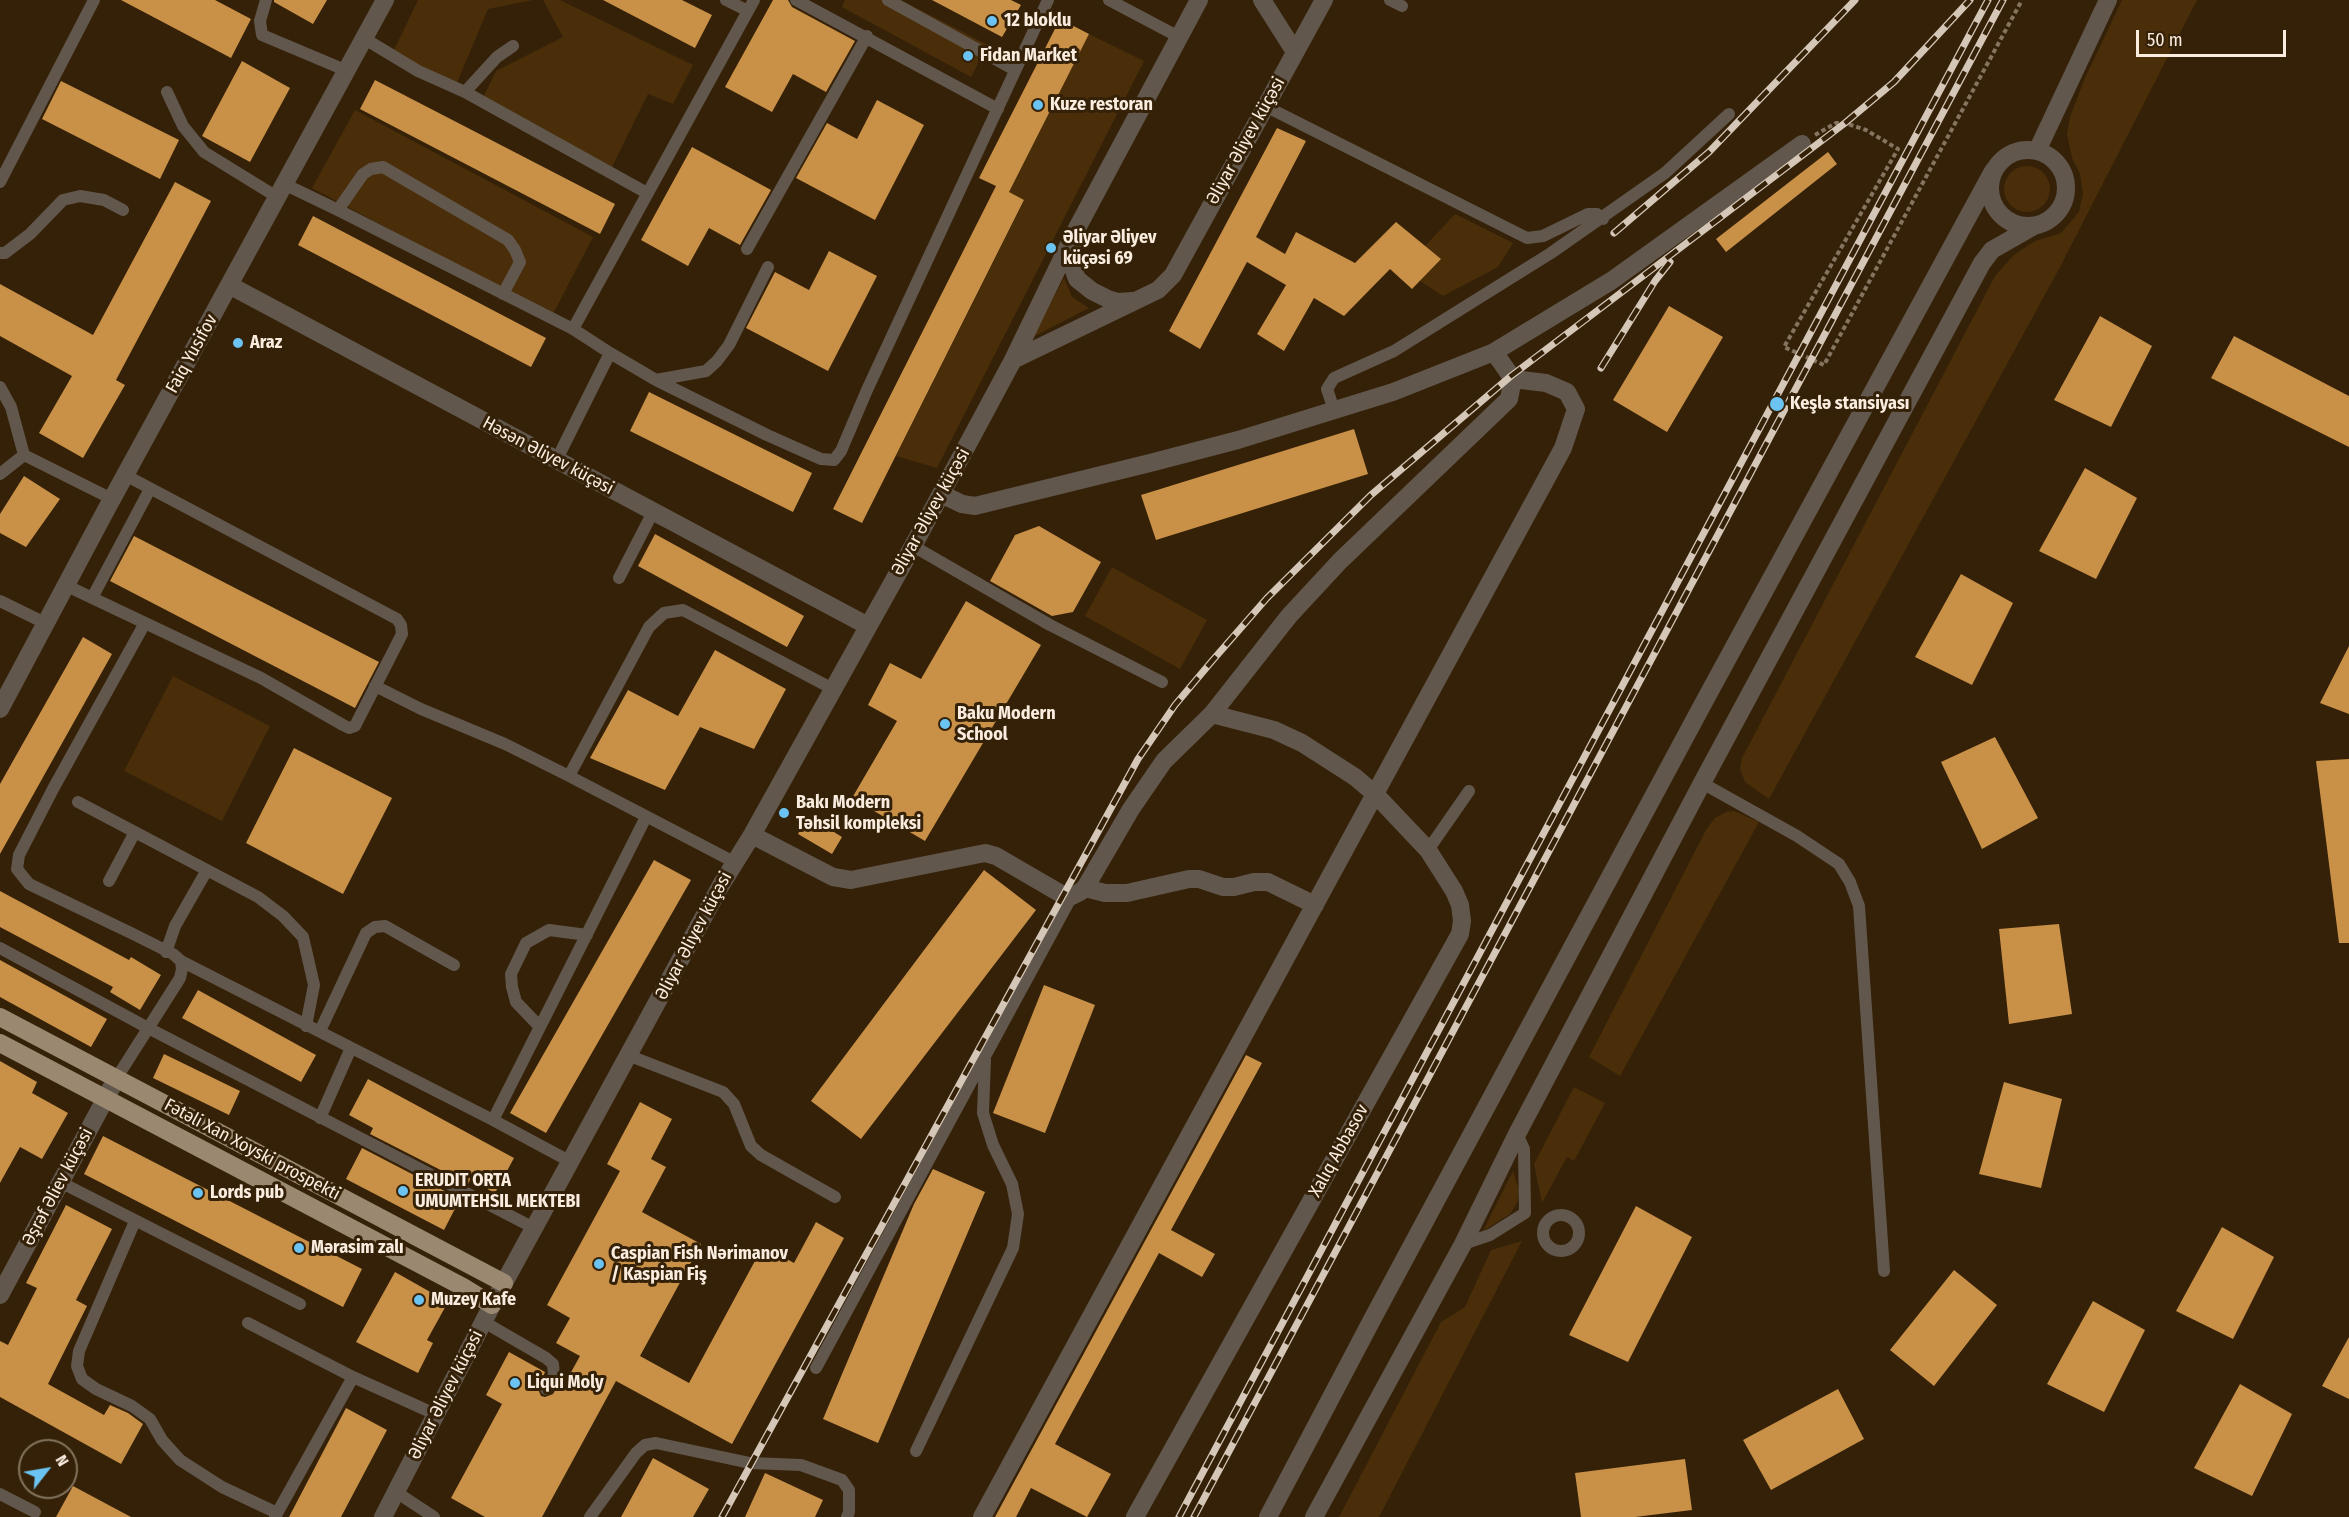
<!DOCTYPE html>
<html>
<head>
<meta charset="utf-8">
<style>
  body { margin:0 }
  #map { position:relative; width:2349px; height:1517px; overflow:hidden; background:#342108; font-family:"Fira Sans Condensed",sans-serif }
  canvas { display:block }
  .north { position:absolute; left:18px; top:1439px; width:60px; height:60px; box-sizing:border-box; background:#342108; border:2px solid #83735e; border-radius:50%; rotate:59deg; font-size:16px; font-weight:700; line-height:24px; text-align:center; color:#faeddf }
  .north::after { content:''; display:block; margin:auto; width:21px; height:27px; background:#6bc3f2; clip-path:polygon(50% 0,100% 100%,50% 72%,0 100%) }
  .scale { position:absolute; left:2136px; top:30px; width:150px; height:27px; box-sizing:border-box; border:3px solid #faeddf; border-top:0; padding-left:8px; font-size:18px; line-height:21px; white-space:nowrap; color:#faeddf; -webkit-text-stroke:4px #342108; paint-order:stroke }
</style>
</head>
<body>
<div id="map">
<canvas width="2349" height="1517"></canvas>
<div class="north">N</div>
<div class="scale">50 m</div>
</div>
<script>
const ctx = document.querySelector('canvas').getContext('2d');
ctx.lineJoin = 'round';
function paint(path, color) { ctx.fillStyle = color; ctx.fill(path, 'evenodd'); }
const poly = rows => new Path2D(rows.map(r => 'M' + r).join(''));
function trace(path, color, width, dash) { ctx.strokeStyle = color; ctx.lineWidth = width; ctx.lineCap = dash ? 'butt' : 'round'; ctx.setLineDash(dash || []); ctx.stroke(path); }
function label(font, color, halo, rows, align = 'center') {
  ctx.font = font + ' "Fira Sans Condensed",sans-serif'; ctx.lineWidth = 6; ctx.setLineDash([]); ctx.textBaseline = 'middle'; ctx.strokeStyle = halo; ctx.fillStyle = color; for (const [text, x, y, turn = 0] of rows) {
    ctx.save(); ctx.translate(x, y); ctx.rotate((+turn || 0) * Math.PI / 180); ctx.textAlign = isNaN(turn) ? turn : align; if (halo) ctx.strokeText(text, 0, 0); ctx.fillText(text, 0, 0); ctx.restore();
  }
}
paint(poly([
  [418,0,533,0,488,9,456,85,393,52],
  [543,0,560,0,693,65,673,104,648,94,611,169,480,104,496,71,563,37],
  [845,0,901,0,988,45,971,77,842,7],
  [2122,0,2197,0,2059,269,1769,799,1745,782,1740,769,1742,758,1995,276,2014,255,2035,241,2061,233,2079,212,2083,193,2080,174,2072,158,2067,134,2070,117,2085,78],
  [1089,34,1144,61,937,468,896,456,1024,201,1009,192],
  [355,110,593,237,552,316,312,188],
  '2004 189a23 23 0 1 1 46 0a23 23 0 1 1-46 0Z',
  [1455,214,1513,243,1498,267,1443,296,1420,281,1425,246],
  [1064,278,1072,297,1089,308,1033,337],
  [1112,567,1207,620,1180,669,1085,616],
  [173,676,270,726,222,821,124,771],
  [1734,811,1759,822,1620,1076,1589,1057,1706,830,1715,818,1726,812],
  [1574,1087,1605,1103,1574,1161,1567,1157,1542,1203,1534,1164],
  [1513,1171,1519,1190,1517,1203,1510,1214,1483,1231],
  [1522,1241,1379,1517,1339,1517,1441,1322,1465,1307,1491,1250]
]), '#492e09');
paint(poly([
  [121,0,215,0,251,19,231,58],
  [274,0,327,0,313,24,274,2],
  [603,0,682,0,712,15,695,48],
  [773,0,788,0,792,7,855,41,826,92,793,74,772,112,725,87],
  [932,0,1011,0,1021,5,1002,37],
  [1060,19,1089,34,1009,192,1024,200,862,523,833,509,996,186,979,178],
  [242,61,290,88,250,162,202,136],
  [375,80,615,204,600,234,360,109],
  [61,81,179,140,160,179,42,119],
  [877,100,924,125,875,220,796,178,827,123,857,139],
  [1277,128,1306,141,1256,237,1285,254,1296,232,1355,263,1396,222,1441,259,1412,289,1390,269,1344,316,1314,298,1284,351,1257,334,1286,285,1247,262,1200,349,1169,331],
  [692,147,771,190,740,245,709,228,688,266,641,240],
  [1828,152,1837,164,1726,252,1716,239],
  [175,182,211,201,116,380,125,385,83,458,39,433,72,376,0,336,0,284,93,335],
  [313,216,546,338,531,367,298,245],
  [829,251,877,276,828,371,746,328,775,272,809,290],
  [1669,306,1723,337,1667,432,1613,400],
  [2100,316,2152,346,2111,427,2054,400],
  [2234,336,2349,396,2349,447,2211,378],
  [649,392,812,473,793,512,630,431],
  [1354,429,1368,474,1156,540,1141,495],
  [2085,468,2137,498,2096,579,2039,551],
  [24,476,60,499,26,547,0,533,0,514],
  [1039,526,1101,562,1073,612,1052,616,990,581,1015,535],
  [655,534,804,616,787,647,638,566],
  [134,536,379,662,355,708,110,581],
  [1961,574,2013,603,1972,685,1915,657],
  [966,601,1041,645,925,841,852,798,897,721,868,705,890,663,921,679],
  [83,637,112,654,0,854,0,784],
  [2349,646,2349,714,2320,703],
  [715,650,786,689,754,749,700,727,665,790,590,758,628,690,678,716],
  [1995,737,2038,818,1982,849,1941,762],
  [294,748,392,798,343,894,246,843],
  [2349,759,2349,943,2339,943,2316,761],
  [808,816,842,837,832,854,798,834],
  [654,860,691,880,546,1133,510,1113],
  [984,870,1036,910,861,1139,811,1101],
  [0,891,129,960,131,957,161,975,140,1010,110,992,113,987,0,927],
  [2059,924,2072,1014,2009,1024,1999,929],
  [0,960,107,1019,91,1047,0,997],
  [1044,985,1095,1005,1045,1133,993,1113],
  [198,990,316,1055,301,1082,182,1018],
  [164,1054,240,1091,229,1115,153,1078],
  [1246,1055,1262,1063,1171,1230,1215,1254,1202,1277,1159,1253,1055,1444,1111,1474,1087,1517,1031,1488,1016,1517,995,1517],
  [0,1061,37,1082,32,1093,68,1113,42,1159,20,1147,0,1183],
  [368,1079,514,1158,495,1193,470,1180,468,1184,370,1134,373,1128,349,1115],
  [2004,1082,2062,1099,2041,1188,1979,1174],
  [640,1102,672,1119,651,1159,666,1167,642,1212,701,1244,640,1356,689,1383,763,1246,794,1263,816,1222,844,1238,732,1444,616,1381,542,1517,485,1517,451,1498,502,1404,486,1395,509,1352,545,1372,538,1389,541,1396,545,1397,553,1394,561,1380,565,1383,580,1356,556,1343,570,1318,547,1305,620,1171,607,1164],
  [103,1136,362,1269,343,1307,84,1174],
  [362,1148,460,1199,444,1230,346,1179],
  [933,1169,985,1192,878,1443,823,1419,914,1204],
  [66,1205,112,1229,76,1300,87,1306,48,1384,104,1415,110,1405,128,1413,143,1424,121,1464,0,1397,0,1341,8,1345,37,1288,26,1283],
  [1636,1206,1692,1237,1628,1362,1569,1335],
  [2222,1227,2274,1257,2233,1339,2176,1311],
  [1954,1270,1997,1305,1934,1386,1890,1350],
  [395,1272,448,1302,427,1340,433,1343,418,1373,356,1342],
  [2093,1301,2145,1330,2104,1412,2047,1384],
  [2349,1337,2349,1399,2322,1386],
  [2240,1384,2292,1414,2252,1496,2194,1468],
  [1838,1389,1864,1439,1771,1490,1743,1440],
  [346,1408,387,1430,341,1517,289,1517],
  [653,1458,709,1489,693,1517,621,1517],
  [1685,1459,1692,1510,1635,1517,1581,1517,1575,1473],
  [765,1473,823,1500,815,1517,745,1517],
  [73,1486,131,1517,56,1517]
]), '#c99047');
trace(poly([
  [1815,135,1836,123,1845,123,1866,130,1898,149,1784,347,1824,365,2022,0]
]), '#85745f', 4, [4.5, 3]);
trace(poly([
  [266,0,260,21,262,35,345,70],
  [726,0,748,11],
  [796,0,998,109],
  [888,0,1015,70],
  [1109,0,1179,37],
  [1390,0,1402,6],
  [365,39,418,71,465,92,497,57,513,46],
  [167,92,183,126,204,152,277,197],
  [465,92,647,193],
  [1265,106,1527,238,1543,236,1588,214,1597,214,1603,219],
  [0,182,94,0],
  [284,184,338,210,573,329],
  [338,210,363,174,371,169,383,167,508,240,515,250,520,262,503,294],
  [747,249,867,36],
  [0,253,5,253,30,234,63,200,80,196,104,200,123,210],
  [610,353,573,329,754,0],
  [656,380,706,371,717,361,729,345,768,267],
  [0,387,11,407,24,455],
  [1334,410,1327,389,1334,378,1394,351,1551,253,1665,173,1729,114],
  [24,455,112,499],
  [556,461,610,353,656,380,767,435,821,459,834,460,841,451,867,390,1048,0],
  [0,474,24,455],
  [913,546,1050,625,1162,682],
  [619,578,653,512],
  [65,585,261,678,343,725,349,728,355,726,402,634,401,625,397,619,125,475],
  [92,598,150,489],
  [0,601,47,624],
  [375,686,421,709,505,744,569,776,734,862],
  [569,776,649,627,664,613,683,610,833,689],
  [1702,783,1797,836,1839,864,1850,882,1859,906,1884,1271],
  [78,802,258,897,283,916,303,937,314,985,306,1026],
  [1428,850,1469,791],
  [109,881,135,832],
  [0,948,150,1029,534,1228],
  [166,952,175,926,207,870],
  [181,961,493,1120,571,1162],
  [539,1026,516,1002,512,987,511,974,526,943,549,930,587,935],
  [320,1031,366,933,375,927,385,926,454,965],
  [630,1056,723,1092,734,1104,751,1146,761,1155,835,1197],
  [116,1079,180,978,182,969,181,961,173,954,131,933,29,884,17,869,19,855,53,789,145,623],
  [320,1118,351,1048],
  [493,1120,646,817],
  [60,1182,300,1304],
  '1543 1233a18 18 0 1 1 36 0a18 18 0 1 1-36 0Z',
  [135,1221,79,1351,77,1366,82,1379,96,1389,132,1406,150,1419,162,1440,180,1460,222,1487,277,1513],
  [1463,1244,1490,1235,1525,1213,1524,1149,1517,1134],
  [484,1322,546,1358,553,1364,554,1376,546,1389],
  [248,1323,353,1377,275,1517],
  [816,1368,1072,896],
  [353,1377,435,1414],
  [916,1451,1013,1248,1018,1214,1012,1184,993,1145,983,1113,985,1060],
  [396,1492,434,1517],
  [0,1494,35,1512],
  [590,1517,636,1453,645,1445,656,1443,750,1463,801,1465,842,1480,849,1490,849,1512,847,1517]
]), '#61574c', 12);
trace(poly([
  [1262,0,1295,52],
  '1990 188a38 38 0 1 1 76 0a38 38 0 1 1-76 0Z',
  [2037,151,2108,0],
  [1074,241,1071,262,1077,279,1092,291,1108,299,1118,302,1133,301],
  [229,285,868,626],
  [1013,360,1158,290,1173,275,1324,0],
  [941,494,962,504,975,506,1150,463,1238,440,1393,392,1494,352,1611,281,1802,144],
  [0,709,106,510,385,0],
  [752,835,833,877,851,880,985,853,996,856,1063,895,1072,896,1080,892,1085,888,1131,809,1164,761,1212,714,1289,616,1340,561,1509,399,1513,379,1494,352],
  [1085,888,1105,893,1127,893,1189,879,1199,879,1223,887,1234,887,1254,882,1268,882,1315,905],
  [0,1295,116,1079],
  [383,1517,492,1305,721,885,752,835,913,546,1013,360,1075,232,1199,0],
  [982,1517,1563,448,1576,409,1567,392,1546,383,1513,379],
  [1135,1517,1460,934,1462,921,1460,905,1454,891,1428,850,1375,794,1355,777,1302,743,1274,730,1212,714],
  [1268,1517,1374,1316,1704,702,1993,171],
  [1314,1517,1463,1244,1517,1134,1702,783,1982,263,1992,250,2034,226]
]), '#61574c', 18);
trace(poly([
  [0,1017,504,1283],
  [0,1043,463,1287,492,1305]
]), '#9b8871', 18);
const rail = poly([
  [1614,233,1709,152,1855,0],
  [1601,368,1655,281,1670,262],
  [722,1517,1138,759,1175,705,1212,661,1267,598,1371,495,1511,376,1845,123,1894,82,1970,0],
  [1179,1517,1988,0],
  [1194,1517,2003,0]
]);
trace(rail, '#d5c7b7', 7);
trace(rail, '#342108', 4.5, [14]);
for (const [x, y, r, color] of [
  [992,21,6,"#6bc3f2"],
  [968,56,6,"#6bc3f2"],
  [1038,105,6,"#6bc3f2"],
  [1051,248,6,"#6bc3f2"],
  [238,343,6,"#6bc3f2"],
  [1777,404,8,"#6bc3f2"],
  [945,724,6,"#6bc3f2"],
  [784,813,6,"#6bc3f2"],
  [403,1191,6,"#6bc3f2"],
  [198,1193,6,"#6bc3f2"],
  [299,1248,6,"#6bc3f2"],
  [599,1264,6,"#6bc3f2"],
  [419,1300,6,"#6bc3f2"],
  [515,1383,6,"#6bc3f2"]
]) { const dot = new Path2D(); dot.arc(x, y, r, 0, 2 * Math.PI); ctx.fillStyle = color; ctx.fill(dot); trace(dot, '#342108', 2); }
label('bold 18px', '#faeddf', '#342108', [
  ["12 bloklu",1004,21],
  ["Fidan Market",980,56],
  ["Kuze restoran",1050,105],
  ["Əliyar Əliyev",1063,238],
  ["küçəsi 69",1063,259],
  ["Araz",250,343],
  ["Keşlə stansiyası",1790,404],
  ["Baku Modern",957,714],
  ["School",957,735],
  ["Bakı Modern",796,803],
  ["Təhsil kompleksi",796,824],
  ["ERUDIT ORTA",415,1181],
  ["UMUMTEHSIL MEKTEBI",415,1202],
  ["Lords pub",210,1193],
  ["Mərasim zalı",311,1248],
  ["Caspian Fish Nərimanov",611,1254],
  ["/ Kaspian Fiş",611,1275],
  ["Muzey Kafe",431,1300],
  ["Liqui Moly",527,1383]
], 'left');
label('18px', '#faeddf', '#342108', [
  ["Əliyar Əliyev küçəsi",1246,141,-61],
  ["Faiq Yusifov",192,354,-61],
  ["Həsən Əliyev küçəsi",548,456,28],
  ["Əliyar Əliyev küçəsi",931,512,-61],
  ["Əliyar Əliyev küçəsi",694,936,-62],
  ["Fətəli Xan Xoyski prospekti",252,1150,28],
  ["Xalıq Abbasov",1339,1151,-61],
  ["Əşrəf Əliev küçəsi",58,1187,-62],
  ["Əliyar Əliyev küçəsi",446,1395,-63]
]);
</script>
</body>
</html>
